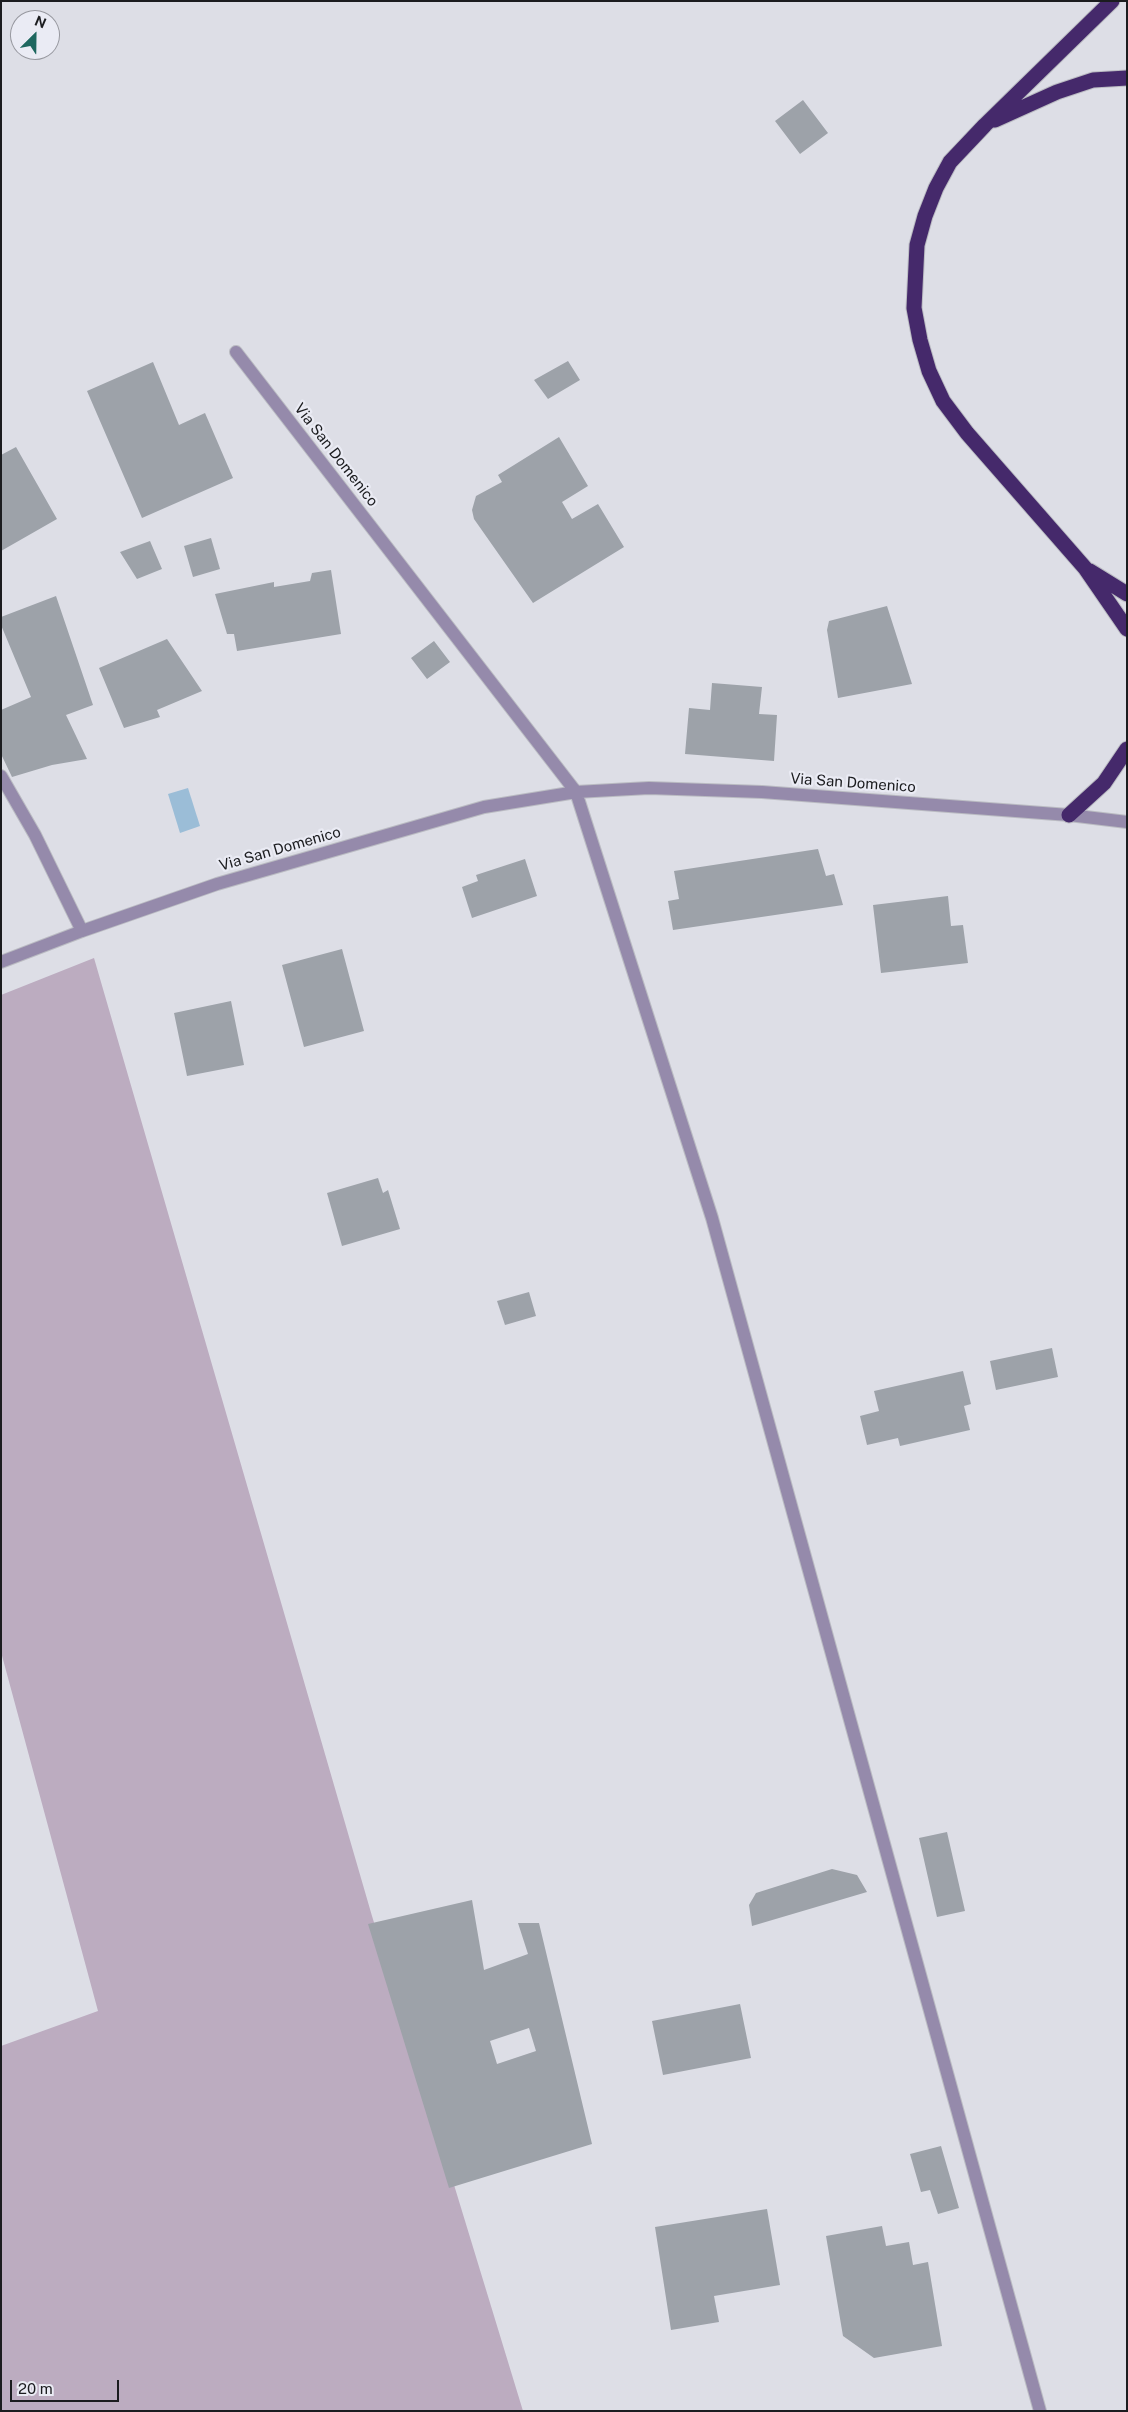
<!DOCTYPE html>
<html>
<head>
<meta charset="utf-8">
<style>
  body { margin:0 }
  #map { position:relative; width:1128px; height:2412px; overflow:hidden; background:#dddee6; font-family:"Public Sans",sans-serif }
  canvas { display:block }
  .frame { position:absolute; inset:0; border:2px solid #1b1c1f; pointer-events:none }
  .north { position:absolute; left:10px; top:10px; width:50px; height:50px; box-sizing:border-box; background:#eaebf4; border:1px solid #97989f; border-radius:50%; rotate:23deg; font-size:14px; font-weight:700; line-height:20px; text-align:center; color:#1b1c1f }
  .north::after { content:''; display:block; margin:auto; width:18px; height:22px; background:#1e675f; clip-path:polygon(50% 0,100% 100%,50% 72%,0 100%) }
  .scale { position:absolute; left:10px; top:2380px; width:109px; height:22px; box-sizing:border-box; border:2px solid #1b1c1f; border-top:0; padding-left:6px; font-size:15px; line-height:18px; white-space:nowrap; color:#1b1c1f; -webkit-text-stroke:4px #eaebf4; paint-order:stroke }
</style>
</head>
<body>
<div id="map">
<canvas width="1128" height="2412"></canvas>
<div class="frame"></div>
<div class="north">N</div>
<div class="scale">20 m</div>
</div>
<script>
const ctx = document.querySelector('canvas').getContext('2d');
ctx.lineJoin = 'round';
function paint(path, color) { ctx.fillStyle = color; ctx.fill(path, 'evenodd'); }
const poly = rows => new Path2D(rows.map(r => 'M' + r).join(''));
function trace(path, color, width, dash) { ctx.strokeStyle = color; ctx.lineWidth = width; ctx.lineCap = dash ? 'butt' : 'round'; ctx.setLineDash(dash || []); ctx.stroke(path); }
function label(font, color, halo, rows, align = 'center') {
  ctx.font = font + ' "Public Sans",sans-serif'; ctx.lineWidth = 4.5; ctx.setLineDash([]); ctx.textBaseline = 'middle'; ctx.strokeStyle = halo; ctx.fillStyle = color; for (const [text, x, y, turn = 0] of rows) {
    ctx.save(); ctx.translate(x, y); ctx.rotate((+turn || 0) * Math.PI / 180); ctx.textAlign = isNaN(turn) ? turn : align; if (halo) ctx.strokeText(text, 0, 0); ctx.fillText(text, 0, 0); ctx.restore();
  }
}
paint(poly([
  [94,958,372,1916,523,2411,1,2411,1,2046,98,2011,1,1652,1,995]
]), '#bcacc0');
paint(poly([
  [188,788,200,826,180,833,168,794]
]), '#9bbdd7');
paint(poly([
  [803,100,828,133,800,154,775,121],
  [568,361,580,380,548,399,534,380],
  [153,362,179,425,205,413,233,478,142,518,87,391],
  [559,437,588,486,562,502,572,519,598,504,624,547,533,603,474,519,472,510,476,496,502,482,498,475],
  [16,447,57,519,1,551,1,455],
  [211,538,220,569,193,577,184,546],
  [150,541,162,569,137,579,120,552],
  [331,570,341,634,237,651,234,634,227,634,215,594,274,582,274,587,310,581,312,573],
  [56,596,93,705,66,715,87,759,52,765,12,777,1,754,1,710,31,697,1,625,1,617],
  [887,606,912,684,838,698,827,630,829,621],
  [167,639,202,691,157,710,160,717,124,728,99,668],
  [434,641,450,662,427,679,411,658],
  [712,683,762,687,759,714,777,715,774,761,685,754,689,708,710,710],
  [818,849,826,876,834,874,843,905,673,930,668,901,679,899,674,871],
  [525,859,537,896,472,918,462,887,478,881,476,875],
  [948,896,951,926,963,925,968,963,881,973,873,905],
  [342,949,364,1031,304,1047,282,965],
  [231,1001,244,1065,187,1076,174,1013],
  [378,1178,383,1193,388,1190,400,1229,342,1246,327,1193],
  [529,1292,536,1316,505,1325,497,1301],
  [1052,1348,1058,1377,996,1390,990,1361],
  [963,1371,971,1404,964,1406,970,1430,900,1446,898,1438,867,1445,860,1416,879,1411,874,1391],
  [947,1832,965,1911,937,1917,919,1838],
  [832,1869,857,1875,867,1892,752,1926,749,1905,756,1893],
  [472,1900,484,1970,528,1954,518,1923,539,1923,592,2144,449,2188,368,1924],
  [529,2028,536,2051,497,2064,490,2041],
  [740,2004,751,2058,663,2075,652,2021],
  [941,2146,959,2208,938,2214,930,2190,921,2192,910,2154],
  [767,2209,780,2285,714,2296,719,2322,671,2330,655,2227],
  [882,2226,886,2246,909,2242,913,2265,928,2262,942,2346,874,2358,843,2336,826,2236]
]), '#9da2a9');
const minor = poly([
  [236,352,576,792,712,1218,1040,2411],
  [1,776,35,835,82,931],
  [1,962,82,931,217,884,484,807,576,792,649,788,762,792,1069,815,1127,822]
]);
const highway = poly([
  [1112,1,985,125,950,162,936,188,925,216,917,245,914,308,920,340,929,371,943,401,967,433,1085,568,1127,629],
  [995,120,1057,92,1093,80,1127,78],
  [1090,571,1127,594],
  [1069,815,1104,783,1127,749]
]);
trace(minor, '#babbc2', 14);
trace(highway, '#babbc2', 17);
trace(minor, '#958aab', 12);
trace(highway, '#45296b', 15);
label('15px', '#1b1c1f', '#eaebf4', [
  ["Via San Domenico",336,455,52],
  ["Via San Domenico",853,783,4],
  ["Via San Domenico",280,849,-16]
]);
</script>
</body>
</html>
